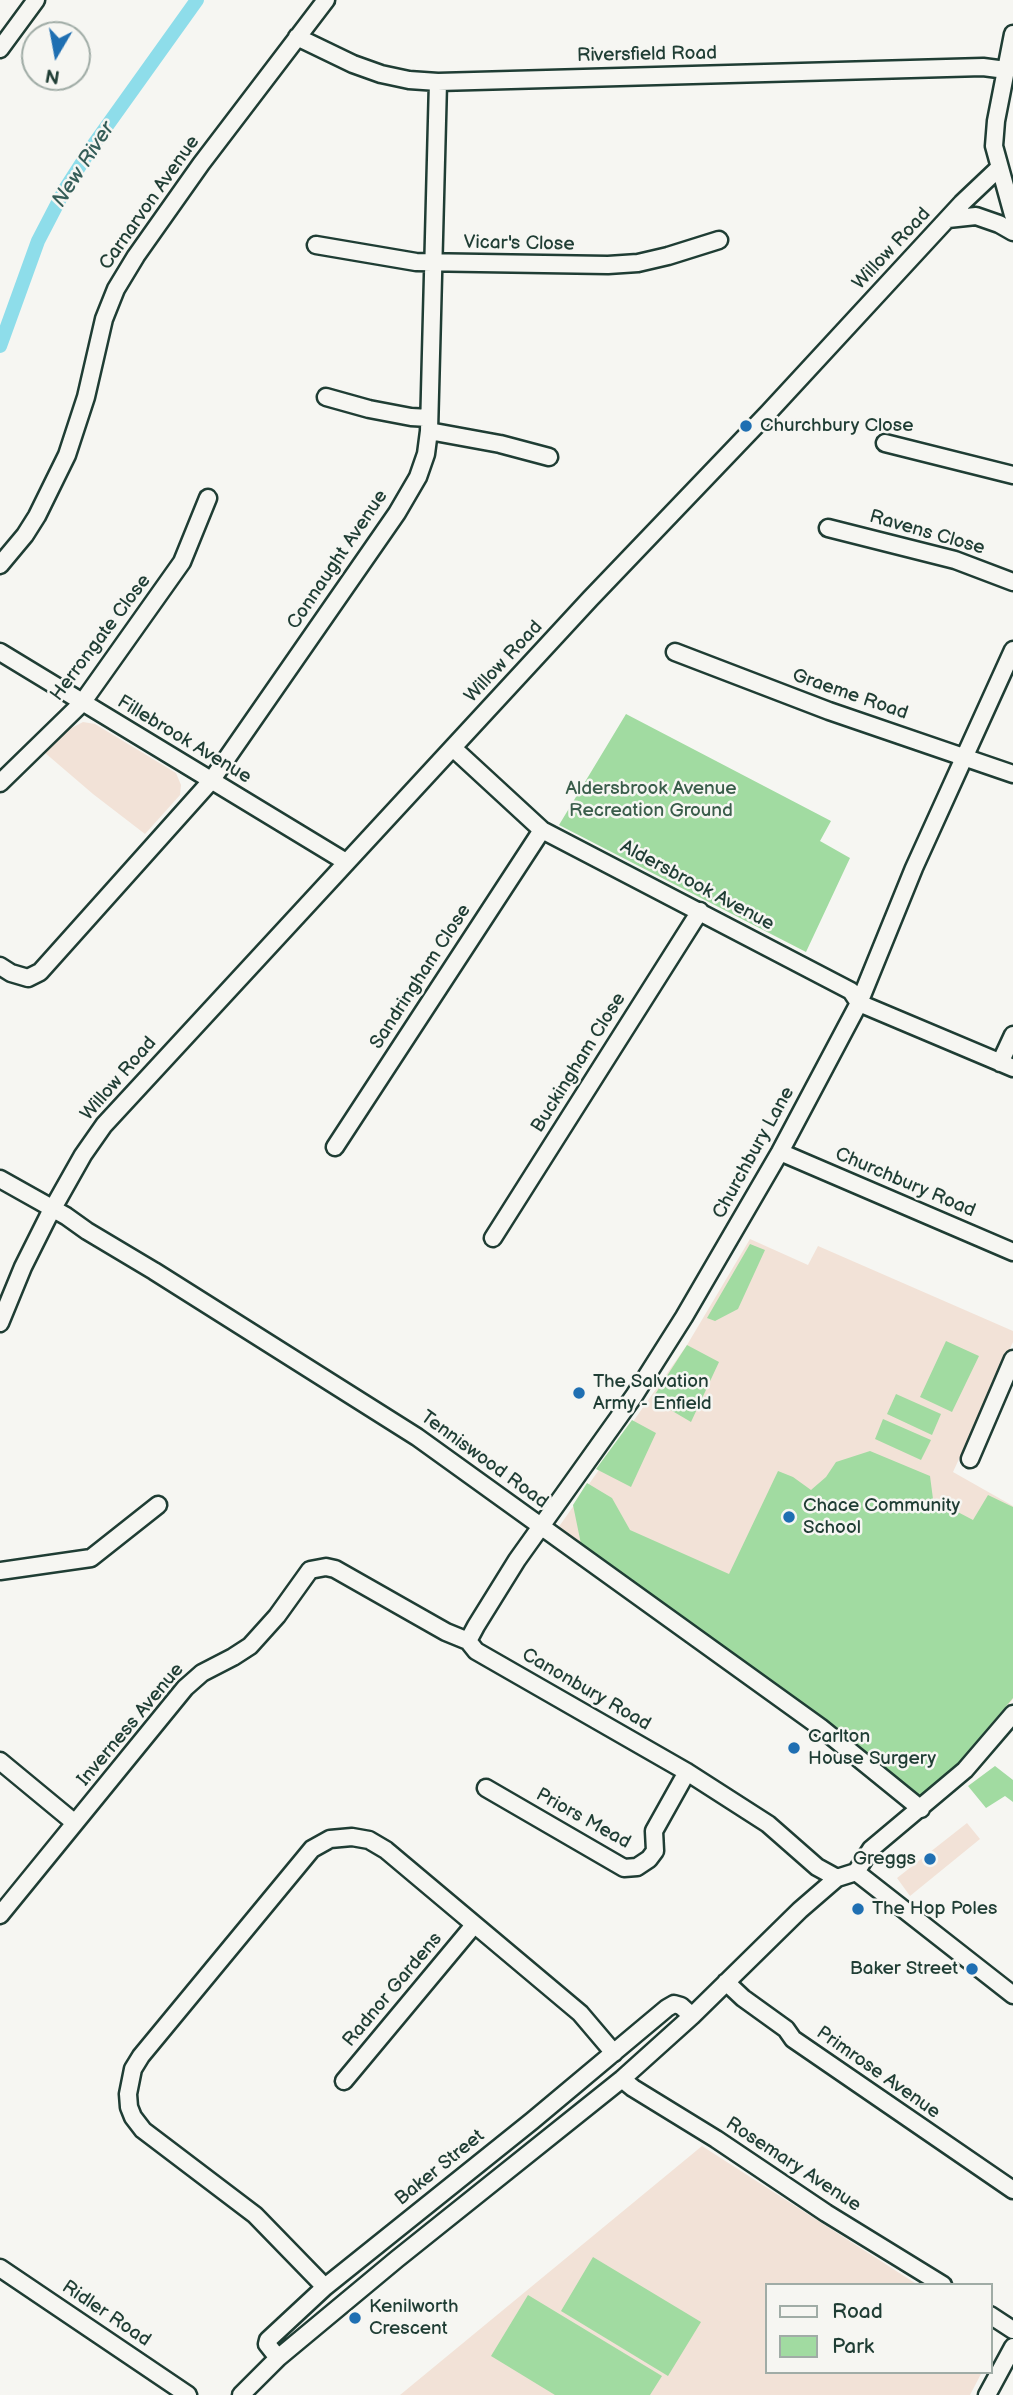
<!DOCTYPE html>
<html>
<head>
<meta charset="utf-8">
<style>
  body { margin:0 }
  #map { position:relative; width:1013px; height:2395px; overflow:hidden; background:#f6f6f2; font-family:"Balsamiq Sans",sans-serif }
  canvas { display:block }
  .legend { position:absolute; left:765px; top:2283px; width:228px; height:91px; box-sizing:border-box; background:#f6f6f2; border:2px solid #a0aca6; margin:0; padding:9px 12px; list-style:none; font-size:21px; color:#1f3d34 }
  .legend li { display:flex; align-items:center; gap:14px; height:35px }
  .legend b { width:35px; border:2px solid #a0aca6 }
  .north { position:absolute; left:21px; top:21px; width:70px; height:70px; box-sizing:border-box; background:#f6f6f2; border:2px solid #a0aca6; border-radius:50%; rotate:190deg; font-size:19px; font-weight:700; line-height:28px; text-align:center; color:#1f3d34 }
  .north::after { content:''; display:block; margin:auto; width:24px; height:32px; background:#1f6fb2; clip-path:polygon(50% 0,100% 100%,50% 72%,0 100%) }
</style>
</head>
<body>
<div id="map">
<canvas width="1013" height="2395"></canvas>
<ul class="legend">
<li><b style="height:9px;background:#f6f6f2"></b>Road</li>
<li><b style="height:19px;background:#a1dba1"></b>Park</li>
</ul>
<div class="north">N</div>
</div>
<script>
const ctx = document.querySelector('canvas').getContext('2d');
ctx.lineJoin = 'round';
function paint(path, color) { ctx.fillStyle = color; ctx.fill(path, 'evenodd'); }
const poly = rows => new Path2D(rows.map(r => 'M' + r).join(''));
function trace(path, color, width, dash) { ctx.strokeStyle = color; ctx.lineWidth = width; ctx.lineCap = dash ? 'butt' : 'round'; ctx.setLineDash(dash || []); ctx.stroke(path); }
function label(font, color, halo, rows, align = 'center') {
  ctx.font = font + ' "Balsamiq Sans",sans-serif'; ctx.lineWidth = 5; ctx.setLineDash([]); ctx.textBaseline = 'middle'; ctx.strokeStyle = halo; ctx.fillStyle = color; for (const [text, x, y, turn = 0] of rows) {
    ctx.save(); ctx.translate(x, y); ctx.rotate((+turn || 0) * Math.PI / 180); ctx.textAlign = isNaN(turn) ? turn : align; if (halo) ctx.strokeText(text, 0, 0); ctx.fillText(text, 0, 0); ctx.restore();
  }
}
paint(poly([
  [83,722,95,724,176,773,181,785,180,795,145,834,93,794,44,752,64,732],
  [750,1239,808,1265,818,1246,1013,1331,1013,1342,953,1472,1013,1506,1013,1699,959,1768,921,1804,558,1528,687,1345],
  [967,1823,980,1839,910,1896,897,1878],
  [702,2146,918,2285,766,2285,766,2372,982,2372,970,2395,400,2395]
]), '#f2e2d7');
paint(poly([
  [626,714,831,821,820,841,850,858,806,952,559,825],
  [750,1244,765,1250,738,1309,715,1321,707,1318],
  [946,1341,979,1356,952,1412,920,1397],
  [687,1345,719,1362,691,1422,652,1399],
  [896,1394,941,1414,932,1435,887,1414],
  [883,1419,931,1440,921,1460,875,1439],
  [632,1420,656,1433,631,1487,596,1469],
  [870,1451,930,1476,933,1499,973,1520,988,1495,1013,1507,1013,1698,958,1763,921,1796,826,1719,581,1544,573,1505,587,1483,612,1498,630,1530,729,1574,778,1471,793,1477,811,1490,826,1477,836,1462],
  [995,1766,1013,1780,1013,1802,1005,1796,986,1808,968,1786],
  [593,2257,701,2322,668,2376,561,2311],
  [528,2295,662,2376,650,2395,555,2395,491,2356]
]), '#a1dba1');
trace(poly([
  [0,346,38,241,65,189,94,144,197,0]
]), '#8eddea', 14);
const minor = poly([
  [1013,34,996,121,994,146,1013,215],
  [297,37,353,64,381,74,409,80,438,82,983,67,1006,70],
  [0,49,36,0],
  [948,219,976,216,999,224,1013,232],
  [316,245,416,262,608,265,638,263,668,256,719,240],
  [326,397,369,409,411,417,429,418],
  [429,431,500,444,549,457],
  [885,443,1013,475],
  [828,528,955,560,1013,582],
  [0,565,25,535,37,516,67,455,86,397,104,319,116,289,136,256,201,164,326,0],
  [0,652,346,862],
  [675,652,829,711,1013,774],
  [453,748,542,830,851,991,859,1003,1013,1068],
  [0,783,82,703,182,562,208,498],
  [0,966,11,973,28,978,40,972,211,781,397,513,418,477,426,454,429,431,438,82],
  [1000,1063,1013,1035],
  [335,1147,542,830],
  [780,1152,1013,1252],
  [0,1179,66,1216,87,1231,154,1271,417,1437,820,1727,921,1809],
  [493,1238,700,911],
  [0,1323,23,1267,48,1217,83,1155,104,1125,590,599,768,413,962,203,999,168],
  [970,1459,1013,1359],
  [0,1571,91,1558,158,1505],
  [468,1641,476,1626,517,1560,634,1396,684,1317,780,1152,859,1003,914,868,1013,650],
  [0,1761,75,1823],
  [486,1788,624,1868,637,1867,649,1859,655,1851,654,1831,687,1772],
  [856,1872,1013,1995],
  [0,1915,185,1688,202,1673,233,1657,250,1646,277,1616,310,1570,326,1567,335,1569,446,1632,468,1641,476,1651,687,1772,768,1824,817,1867,837,1878],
  [726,1982,743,1998,786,2029,793,2039,1013,2190],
  [622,2079,633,2088,716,2139,826,2213,943,2285],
  [344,2081,474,1925],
  [0,2268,188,2395],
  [325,2287,255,2215,143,2130,133,2117,129,2107,128,2094,133,2069,141,2056,312,1849,330,1839,352,1837,369,1840,386,1850,580,2013,614,2053],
  [990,2315,1013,2330],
  [278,2358,267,2344,268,2340,325,2287,532,2121,667,2008,674,2004,681,2006,692,2016],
  [241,2395,278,2358,397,2259,622,2079,692,2016,800,1910,837,1878,856,1872,871,1849,965,1770,1013,1714],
  [987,2395,1013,2347]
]);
trace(minor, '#1f3d34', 21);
trace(minor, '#f6f6f2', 16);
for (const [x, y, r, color] of [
  [746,426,7,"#1f6fb2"],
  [579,1393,7,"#1f6fb2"],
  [789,1517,7,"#1f6fb2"],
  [794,1748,7,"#1f6fb2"],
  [930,1859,7,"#1f6fb2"],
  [858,1909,7,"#1f6fb2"],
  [972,1969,7,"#1f6fb2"],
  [355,2318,7,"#1f6fb2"]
]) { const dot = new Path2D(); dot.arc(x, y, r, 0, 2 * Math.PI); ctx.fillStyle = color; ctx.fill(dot); trace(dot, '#f6f6f2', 2.5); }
label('19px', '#1f3d34', '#f6f6f2', [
  ["Riversfield Road",647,55,-1],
  ["Carnarvon Avenue",150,203,-55],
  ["Vicar's Close",519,244,1],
  ["Willow Road",892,249,-47],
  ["Ravens Close",927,533,16],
  ["Connaught Avenue",338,560,-56],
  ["Herrongate Close",101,638,-53],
  ["Willow Road",504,662,-47],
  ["Graeme Road",850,695,19],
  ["Fillebrook Avenue",184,740,31],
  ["Aldersbrook Avenue",697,886,28],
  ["Sandringham Close",421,977,-57],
  ["Buckingham Close",579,1063,-58],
  ["Willow Road",119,1079,-49],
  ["Churchbury Lane",754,1153,-61],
  ["Churchbury Road",905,1183,23],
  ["Tenniswood Road",484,1460,36],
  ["Canonbury Road",586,1690,30],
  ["Inverness Avenue",131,1725,-50],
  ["Priors Mead",583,1819,29],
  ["Radnor Gardens",393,1990,-50],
  ["Primrose Avenue",878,2073,35],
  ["Rosemary Avenue",793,2165,33],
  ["Baker Street",440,2168,-39],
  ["Ridler Road",106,2314,34]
]);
label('19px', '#1f3d34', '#f6f6f2', [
  ["Churchbury Close",760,426],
  ["The Salvation",593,1382],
  ["Army - Enfield",593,1404],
  ["Chace Community",803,1506],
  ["School",803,1528],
  ["Carlton",808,1737],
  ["House Surgery",808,1759],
  ["Greggs",916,1859,"right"],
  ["The Hop Poles",872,1909],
  ["Baker Street",958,1969,"right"],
  ["Kenilworth",369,2307],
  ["Crescent",369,2329]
], 'left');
label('19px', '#395d4a', '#f6f6f2', [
  ["Aldersbrook Avenue",651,789],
  ["Recreation Ground",651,811]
]);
label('italic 21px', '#355d58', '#f6f6f2', [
  ["New River",84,165,-57]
]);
</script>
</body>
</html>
